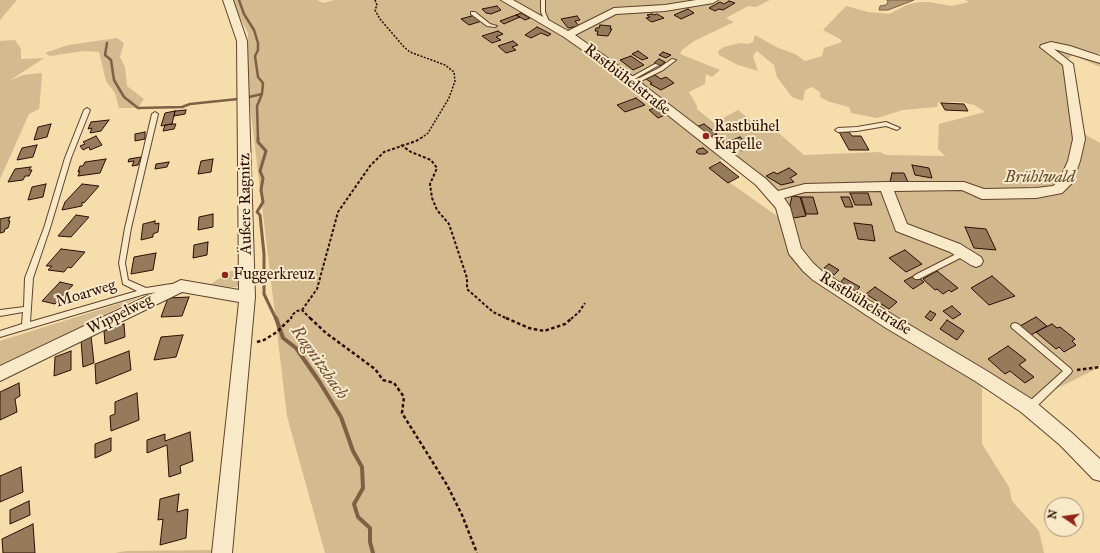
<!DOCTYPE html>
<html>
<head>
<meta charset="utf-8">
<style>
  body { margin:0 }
  #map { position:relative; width:1100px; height:553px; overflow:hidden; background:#f5ddac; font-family:"IM FELL Great Primer",serif }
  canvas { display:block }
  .north { position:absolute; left:1044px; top:497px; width:40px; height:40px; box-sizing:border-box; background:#f8e9c9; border:1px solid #a7917a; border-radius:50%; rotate:283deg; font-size:11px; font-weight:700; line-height:16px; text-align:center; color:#2e0e03 }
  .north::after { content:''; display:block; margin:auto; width:14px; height:18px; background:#8f2418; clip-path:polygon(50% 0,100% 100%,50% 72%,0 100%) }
</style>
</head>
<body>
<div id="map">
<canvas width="1100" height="553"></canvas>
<div class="north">N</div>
</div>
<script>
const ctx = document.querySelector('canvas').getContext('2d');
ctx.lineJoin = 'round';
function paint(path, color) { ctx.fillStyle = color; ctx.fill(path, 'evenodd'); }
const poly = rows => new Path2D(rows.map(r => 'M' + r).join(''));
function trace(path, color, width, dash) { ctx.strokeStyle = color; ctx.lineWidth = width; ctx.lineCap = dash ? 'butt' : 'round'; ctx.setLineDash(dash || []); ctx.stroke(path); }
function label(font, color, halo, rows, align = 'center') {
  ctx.font = font + ' "IM FELL Great Primer",serif'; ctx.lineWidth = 4; ctx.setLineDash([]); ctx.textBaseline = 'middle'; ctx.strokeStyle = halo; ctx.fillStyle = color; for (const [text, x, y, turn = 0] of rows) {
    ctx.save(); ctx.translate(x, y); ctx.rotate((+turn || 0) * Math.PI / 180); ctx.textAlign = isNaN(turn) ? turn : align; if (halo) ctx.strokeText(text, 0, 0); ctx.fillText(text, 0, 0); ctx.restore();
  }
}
paint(poly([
  [0,0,17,0,0,20],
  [231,0,317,0,323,3,334,0,770,0,756,7,748,6,726,18,734,22,694,41,682,50,680,54,720,70,712,77,706,74,705,84,689,92,697,106,697,109,714,123,738,110,755,124,766,122,804,155,880,152,886,155,945,156,938,149,939,124,985,112,974,105,962,102,938,102,937,107,903,110,877,118,851,113,849,107,830,102,820,97,820,92,812,87,805,90,803,101,792,97,777,77,774,65,757,51,753,56,758,71,738,65,719,55,718,51,724,47,740,43,748,44,753,42,755,35,776,47,795,54,805,61,822,56,824,48,842,42,840,39,823,30,846,6,868,12,889,14,909,4,920,2,929,2,952,6,969,2,965,0,1100,0,1100,54,1098,53,1100,67,1073,55,1062,63,1074,128,1100,143,1100,367,1020,407,982,382,982,444,1009,487,1012,501,1039,531,1044,553,325,553,287,416,248,88,248,33],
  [723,158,776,201,780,210,777,216,709,168],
  [117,38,124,43,120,57,125,67,127,86,144,99,138,108,119,108,115,93,106,81,99,52,84,51,50,56,45,53,68,45],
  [15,40,21,49,21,59,44,58,9,81,23,75,42,73,40,100,39,109,29,114,0,179,0,41],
  [230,271,239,271,239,285,236,287,229,287,211,284],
  [140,297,0,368,0,341],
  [218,550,218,553,115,553,126,551]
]), '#d3ba8f');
const water = poly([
  [887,0,914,0,888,10,879,10,880,6,886,5,888,2,887,0]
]);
paint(water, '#b19773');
trace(water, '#7d6046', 1);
trace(poly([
  [239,0,244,14,254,30,258,43,258,50,255,56,258,77,263,83,262,94,257,106,258,139],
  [107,43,105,55,111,60,114,80,124,97,138,108,182,107,190,104,238,99],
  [249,97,262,94]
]), '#7d6046', 2.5);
trace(poly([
  [258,138,258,142,266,151,260,171,263,178,261,190,263,202,257,212,260,215,264,254,264,294,276,319]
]), '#7d6046', 3);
trace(poly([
  [276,318,283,338,296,348,319,381,341,417,353,451,362,467,363,488,354,504,358,517,370,528,370,542,373,553]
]), '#7d6046', 4);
const building = poly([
  [729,1,735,3,723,10,719,9,715,11,709,8,720,2,724,4,729,1],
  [497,6,501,10,491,14,486,13,482,9,497,6],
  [688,9,694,13,681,19,674,15,688,9],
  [521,13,530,18,525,20,516,15,521,13],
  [652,14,654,15,657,14,664,18,652,22,650,21,646,18,650,17,647,15,652,14],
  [475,15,482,21,469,25,461,19,475,15],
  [516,15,520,17,504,24,500,21,516,15],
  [577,16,580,20,575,21,579,26,568,28,561,19,577,16],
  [600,25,611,26,610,29,612,29,608,36,597,35,598,31,595,31,596,28,599,28,600,25],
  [537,27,551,34,548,36,541,33,531,38,525,35,537,27],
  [498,31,503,34,496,37,501,40,492,43,482,36,498,31],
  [513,41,518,45,512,47,516,50,506,53,498,46,513,41],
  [638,51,648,58,642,60,632,54,638,51],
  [663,52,671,55,666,58,659,55,663,52],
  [631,56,644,65,633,70,620,60,631,56],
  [659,59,665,62,660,66,654,63,659,59],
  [655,75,661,79,666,77,674,83,661,90,650,84,652,83,646,79,655,75],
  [636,98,645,105,625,112,617,105,636,98],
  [941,103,964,104,968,111,945,110,941,103],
  [657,107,665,115,658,118,649,110,657,107],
  [186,110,185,114,174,116,175,111,186,110],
  [175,111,172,124,161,126,165,113,175,111],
  [109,120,101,131,90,133,92,128,88,129,91,122,109,120],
  [51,124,47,137,34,140,38,127,51,124],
  [172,124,176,124,174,129,163,131,165,125,172,124],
  [704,124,717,134,708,138,696,127,704,124],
  [145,132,145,139,135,141,135,134,145,132],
  [839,132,849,132,852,136,861,136,869,150,849,150,839,132],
  [96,136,102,145,90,150,89,147,83,150,80,146,85,144,83,142,96,136],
  [740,137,752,147,742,151,730,141,740,137],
  [728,140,730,141,736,147,729,150,720,143,728,140],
  [37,145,33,157,17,160,22,148,37,145],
  [703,148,708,152,705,154,699,154,696,152,698,149,703,148],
  [141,157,138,165,132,166,134,161,128,162,129,159,141,157],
  [106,159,100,173,78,176,80,171,78,172,80,166,83,166,85,162,106,159],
  [213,159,211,172,198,174,201,161,213,159],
  [169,162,167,167,155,169,156,164,169,162],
  [720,162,739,177,728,183,709,168,720,162],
  [912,165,929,168,932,178,915,175,912,165],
  [31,167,29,170,32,170,29,176,25,176,23,180,8,182,15,169,31,167],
  [789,168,797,174,790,178,794,182,781,185,766,176,774,172,777,174,789,168],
  [892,173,904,173,908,182,890,182,892,173],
  [46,184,43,197,28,200,32,187,46,184],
  [82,184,99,186,84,203,82,202,82,206,62,210,65,202,82,184],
  [850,193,868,193,872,205,855,205,850,193],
  [792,196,800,197,806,216,793,218,790,205,792,196],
  [801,197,813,197,818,214,806,214,801,197],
  [841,197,849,197,853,207,845,207,841,197],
  [213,214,213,227,198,230,199,217,213,214],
  [76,215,89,217,71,237,58,236,76,215],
  [10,217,8,221,10,221,8,228,5,229,4,232,0,233,0,219,10,217],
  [155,221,155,224,159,223,158,232,153,234,153,237,141,240,143,224,155,221],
  [854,223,872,225,875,241,858,239,854,223],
  [965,227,986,229,996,250,974,248,965,227],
  [208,242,207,255,193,258,194,245,208,242],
  [61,249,85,252,71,268,68,267,64,272,48,270,52,266,46,266,61,249],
  [905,250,922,264,906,272,889,258,905,250],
  [156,253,153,270,131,274,134,257,156,253],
  [829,264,839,270,834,275,824,268,829,264],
  [937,271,958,288,951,292,949,290,943,294,937,289,935,290,923,279,937,271],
  [915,275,924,282,913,289,904,281,915,275],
  [992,276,1015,296,989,305,971,288,992,276],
  [844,278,860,287,855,292,840,283,844,278],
  [60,282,73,285,55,304,42,301,60,282],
  [875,287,897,302,889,309,866,294,875,287],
  [189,297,182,316,161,317,168,298,189,297],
  [952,306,961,314,953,319,943,311,952,306],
  [930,311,936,314,931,321,925,317,930,311],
  [1036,317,1047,326,1031,335,1020,326,1036,317],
  [947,320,964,331,957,340,940,329,947,320],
  [124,324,125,337,105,344,104,331,124,324],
  [1052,324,1057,328,1060,327,1075,339,1072,341,1076,345,1064,352,1059,347,1056,349,1036,332,1052,324],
  [183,335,176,357,154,360,161,337,183,335],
  [91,336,94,363,83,367,81,340,91,336],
  [1008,346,1026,360,1019,365,1034,377,1025,383,1010,371,1005,374,988,359,1008,346],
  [71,351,71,370,54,376,55,357,71,351],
  [129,351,131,370,96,384,95,364,129,351],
  [19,383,20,396,15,399,17,412,0,420,0,392,19,383],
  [137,393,139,420,111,431,110,416,115,414,115,402,137,393],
  [190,432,193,461,180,466,181,473,169,477,167,445,147,453,147,440,165,434,165,441,190,432],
  [111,438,111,451,95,458,95,444,111,438],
  [21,467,23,492,0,502,0,476,21,467],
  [179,494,177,512,188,509,186,538,160,545,163,519,158,520,160,499,179,494],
  [29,501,30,515,10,524,10,510,29,501],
  [33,524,35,553,3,553,2,539,33,524]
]);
paint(building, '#957a5b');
trace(building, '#2e0e03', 1);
const service = poly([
  [541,0,545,0,545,12,550,24,550,25,546,24,541,12,541,0],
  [471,12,475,12,490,24,497,26,495,27,487,26,471,14,471,12],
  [672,59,676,60,663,70,635,84,631,84,630,83,659,68,672,59],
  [655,64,659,65,631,81,626,80,655,64],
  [87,108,90,110,71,158,50,228,33,278,30,322,137,291,123,284,119,263,125,228,152,114,155,112,158,114,131,228,125,263,128,280,146,288,171,284,174,285,175,287,174,289,171,290,145,294,0,337,0,331,22,324,23,312,0,316,0,310,24,307,25,278,44,228,65,158,84,110,87,108],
  [886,122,900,128,897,130,886,126,857,131,838,132,835,130,838,128,857,127,886,122],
  [964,250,967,253,966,255,919,279,915,279,913,277,915,275,964,250],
  [1015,323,1018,324,1071,369,1072,371,1071,373,1037,406,1028,410,1025,409,1024,406,1025,403,1031,400,1063,371,1012,328,1011,326,1012,324,1015,323]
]);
const minor = poly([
  [223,0,233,0,247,41,255,297,232,553,212,553,239,302,182,292,0,381,0,366,181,280,239,290,237,41,223,0],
  [501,0,513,0,568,31,614,8,665,5,696,0,718,0,713,3,665,11,616,14,575,35,619,66,766,179,778,191,805,184,886,182,964,182,984,189,1036,188,1053,186,1059,181,1068,161,1073,139,1063,65,1040,47,1041,45,1051,42,1070,46,1100,56,1100,63,1054,49,1073,64,1085,139,1080,161,1072,183,1062,193,1036,198,982,199,962,190,894,191,907,224,960,244,981,257,983,261,981,265,976,267,971,265,950,252,896,231,881,191,805,192,784,198,790,207,801,248,813,263,823,272,898,318,987,371,1033,400,1072,433,1100,459,1100,481,1093,479,1060,445,1021,412,975,381,886,328,813,280,803,271,789,254,776,208,756,185,611,70,564,37,501,0]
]);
trace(service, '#60422d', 2);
trace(minor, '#60422d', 2);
trace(poly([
  [375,0,377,5,375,10,380,19,404,47,410,52,445,65,454,72,455,81,449,98,428,133,420,139]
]), '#2e0e03', 1.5, [2, 1.5]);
trace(poly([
  [401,145,411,152,431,160,437,168,430,184,432,198,437,210,449,224,467,278,467,289,493,312,508,319],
  [302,310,317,289,338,212,370,166,384,152,416,141,421,138],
  [291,319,292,315,297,311,302,310,311,319],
  [571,319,579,312,585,303]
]), '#2e0e03', 2, [3, 2]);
trace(poly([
  [310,318,326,333,375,369,383,380,394,383,404,397,402,413,447,485,462,515,477,553],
  [506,318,529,328,544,331,565,324,572,318],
  [257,342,264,340,277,332,291,318],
  [1077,370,1100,367]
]), '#2e0e03', 2.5, [3.5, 2.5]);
paint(service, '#f8e9c9');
paint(minor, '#f8e9c9');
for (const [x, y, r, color] of [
  [706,136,4,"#8f2418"],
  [225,275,4,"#8f2418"]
]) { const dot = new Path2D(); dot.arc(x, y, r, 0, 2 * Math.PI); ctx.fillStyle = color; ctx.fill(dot); trace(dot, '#f8e9c9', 1.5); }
label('16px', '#2e0e03', '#f8e9c9', [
  ["Rastbühelstraße",627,80,38],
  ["Äußere Ragnitz",246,204,-91],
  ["Moarweg",86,294,-17],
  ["Rastbühelstraße",865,304,32],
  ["Wippelweg",120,315,-26]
]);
label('16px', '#2e0e03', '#f8e9c9', [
  ["Rastbühel",714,127],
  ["Kapelle",714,145],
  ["Fuggerkreuz",233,275]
], 'left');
label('italic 16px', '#684a34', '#f8e9c9', [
  ["Brühlwald",1040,178]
]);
label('italic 17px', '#694c35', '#f8e9c9', [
  ["Ragnitzbach",319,363,55]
]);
</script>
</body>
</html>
